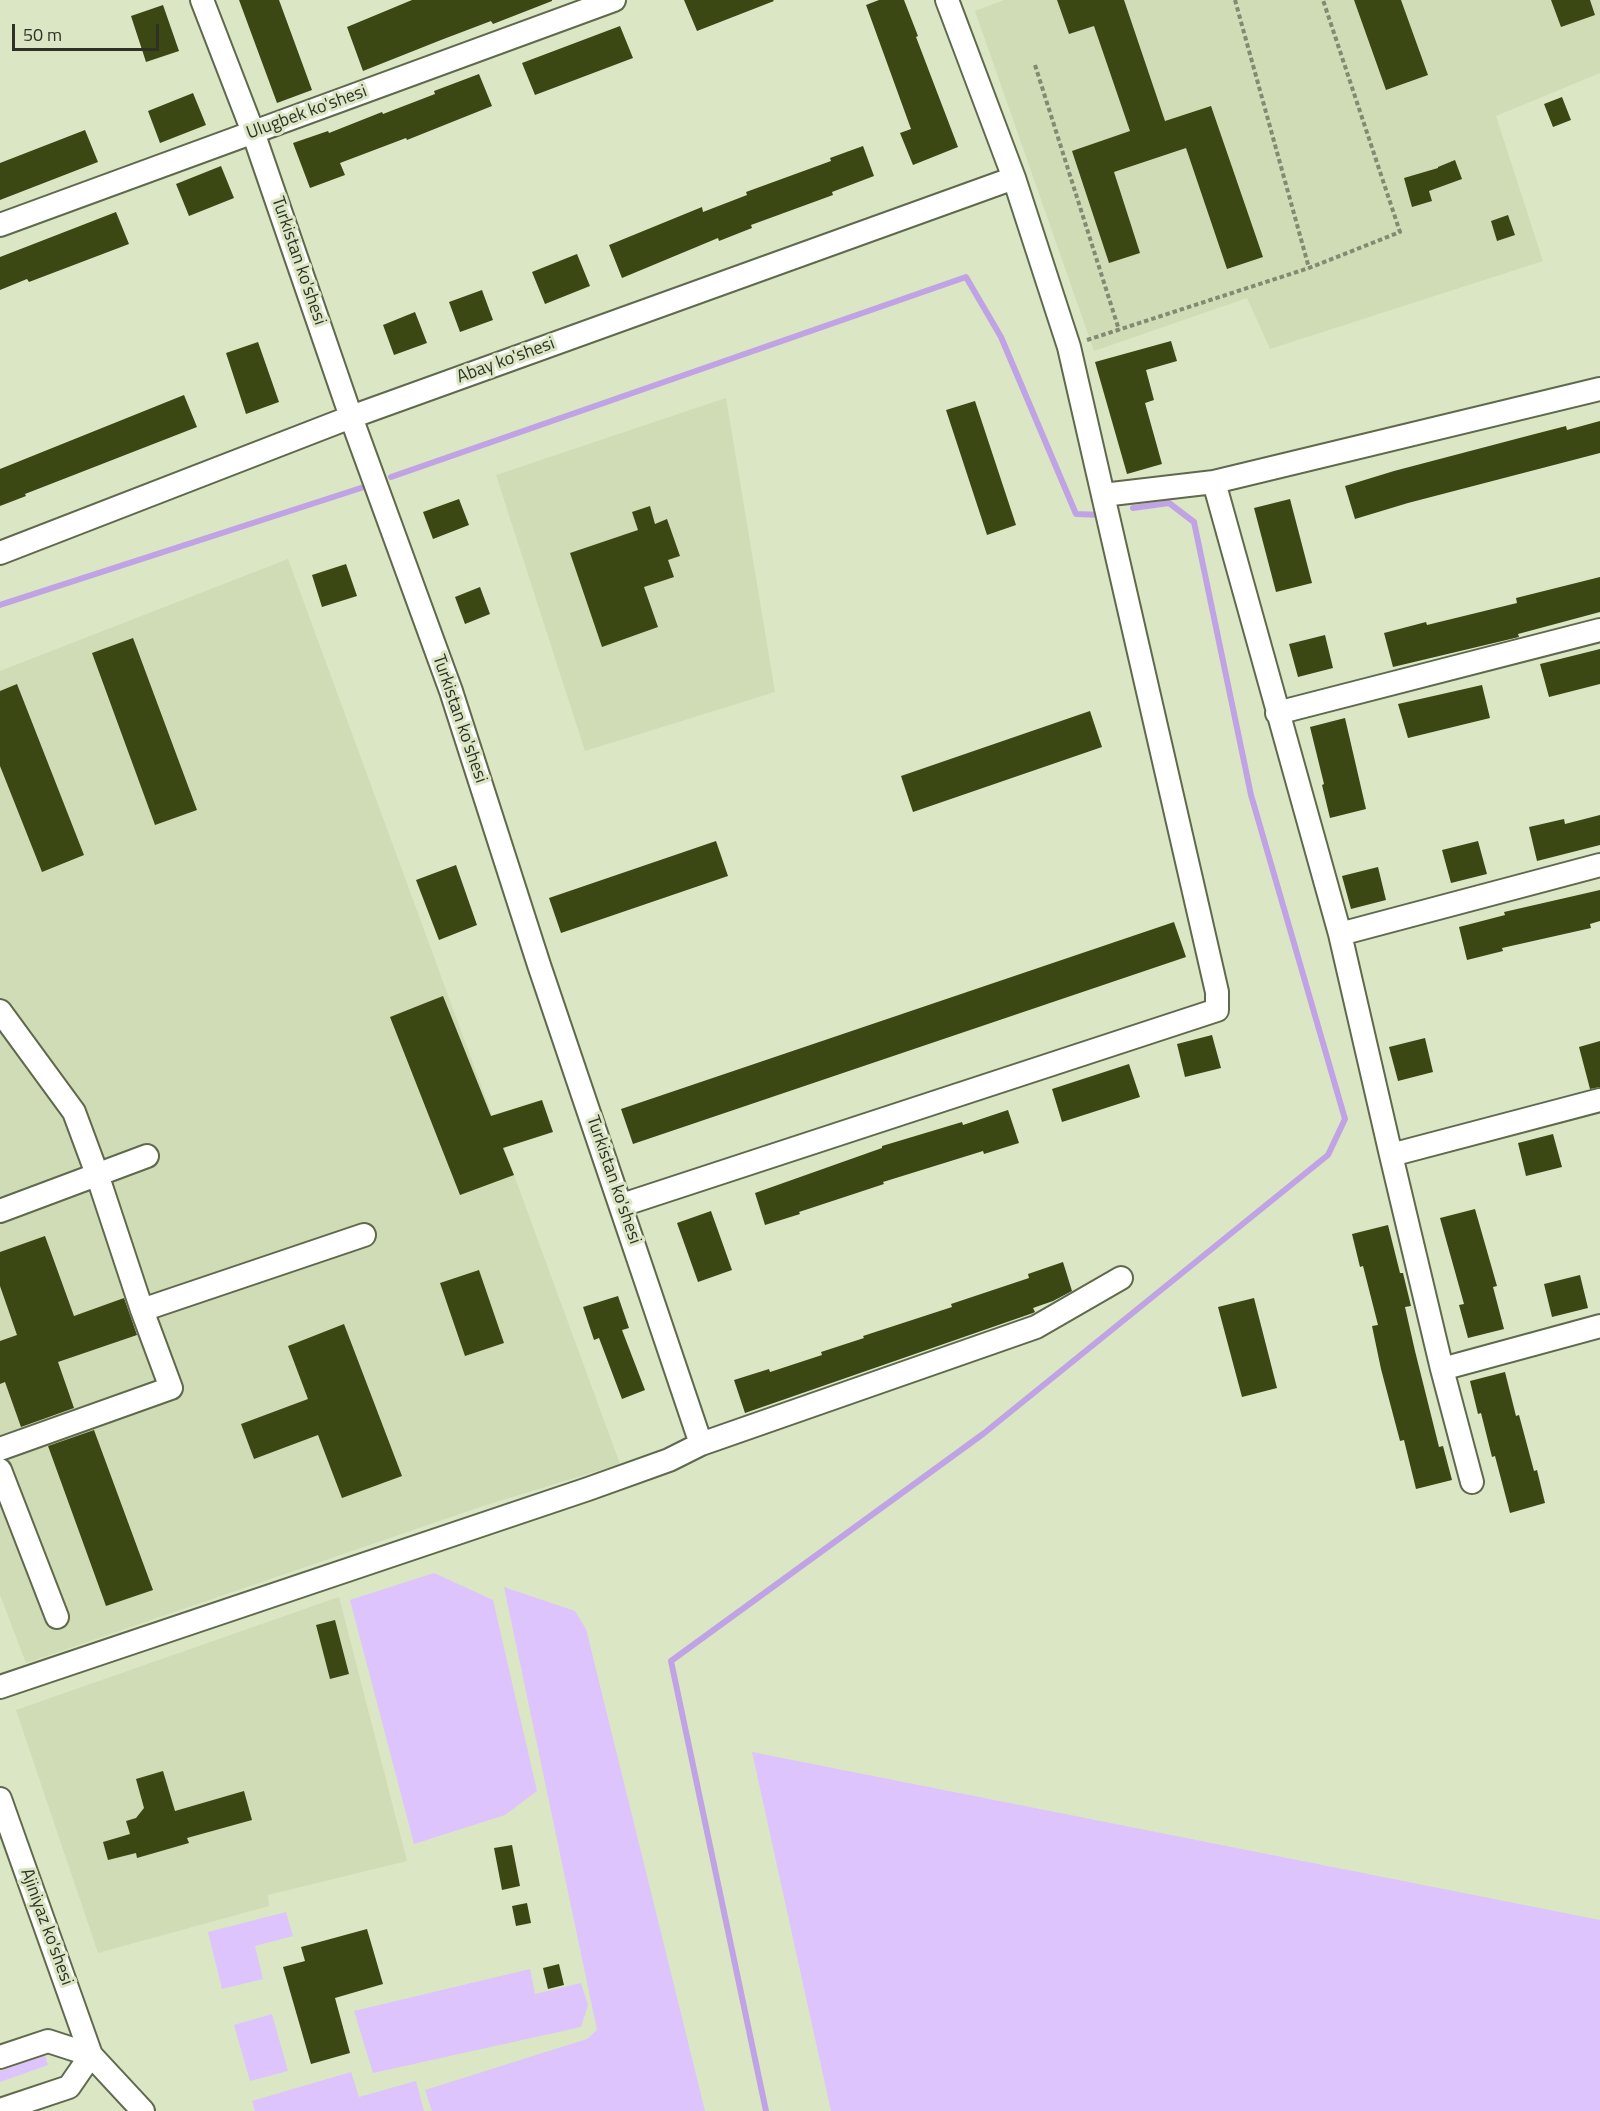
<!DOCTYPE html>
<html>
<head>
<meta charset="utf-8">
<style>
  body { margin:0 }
  #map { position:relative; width:1600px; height:2111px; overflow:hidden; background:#dbe6c5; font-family:"Titillium Web",sans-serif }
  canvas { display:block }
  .scale { position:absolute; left:12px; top:24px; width:147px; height:27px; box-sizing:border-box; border:3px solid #2e3226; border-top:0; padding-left:8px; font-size:18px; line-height:21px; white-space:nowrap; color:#2e3226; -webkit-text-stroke:4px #dbe6c5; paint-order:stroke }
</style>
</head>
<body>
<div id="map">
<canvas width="1600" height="2111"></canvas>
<div class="scale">50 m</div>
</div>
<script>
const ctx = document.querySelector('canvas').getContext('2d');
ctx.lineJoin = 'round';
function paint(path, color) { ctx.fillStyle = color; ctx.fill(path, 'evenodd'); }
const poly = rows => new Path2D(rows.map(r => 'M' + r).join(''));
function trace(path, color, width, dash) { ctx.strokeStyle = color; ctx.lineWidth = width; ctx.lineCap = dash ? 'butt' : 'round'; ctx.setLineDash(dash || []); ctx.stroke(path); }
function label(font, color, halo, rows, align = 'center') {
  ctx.font = font + ' "Titillium Web",sans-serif'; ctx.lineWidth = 6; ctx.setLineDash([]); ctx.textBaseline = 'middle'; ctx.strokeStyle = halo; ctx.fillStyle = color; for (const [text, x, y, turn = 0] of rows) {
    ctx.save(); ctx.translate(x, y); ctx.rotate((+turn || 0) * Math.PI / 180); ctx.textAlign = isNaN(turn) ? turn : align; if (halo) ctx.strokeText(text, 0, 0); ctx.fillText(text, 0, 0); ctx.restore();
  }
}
paint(poly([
  [1004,0,1600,0,1600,73,1496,116,1543,261,1270,349,1247,298,1094,351,975,11],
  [726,398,775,692,585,751,496,475],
  [288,559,620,1464,483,1506,26,1663,0,1595,0,671],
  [339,1597,407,1861,268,1895,269,1906,98,1953,16,1710]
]), '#cfdcb5');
paint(poly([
  [434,1573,493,1600,537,1791,505,1815,414,1844,350,1600],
  [504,1587,575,1611,586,1629,705,2111,432,2111,425,2090,587,2039,597,2030],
  [752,1752,1600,1920,1600,2111,831,2111],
  [286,1912,293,1936,255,1946,263,1979,222,1989,208,1932],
  [530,1969,535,1994,581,1983,588,2005,581,2027,373,2073,354,2011],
  [272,2014,288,2071,250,2081,234,2025],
  [45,2055,48,2065,0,2082,0,2071],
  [351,2072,359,2097,416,2081,424,2111,255,2111,252,2101]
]), '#ddc4fc');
trace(poly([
  [391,477,966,277,1001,337,1076,514,1102,515],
  [0,605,364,487],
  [766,2111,671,1661,983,1434,1328,1155,1345,1119,1251,795,1194,522,1169,503,1133,508]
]), '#c0a3e4', 6);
paint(poly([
  [239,0,279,0,312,90,277,103],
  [412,0,552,0,552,1,493,24,491,21,441,40,363,71,347,27],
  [684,0,773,0,774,1,697,31],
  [879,0,904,0,918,36,916,37,958,147,913,165,900,133,911,129,866,5],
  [1057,0,1124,0,1165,121,1211,106,1263,257,1227,269,1186,148,1114,172,1140,253,1109,263,1072,151,1130,131,1094,26,1069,34],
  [1354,0,1401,0,1428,75,1386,90],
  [1551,0,1590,0,1595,15,1561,27],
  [163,5,179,51,146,62,131,16],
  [620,26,633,58,535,95,522,63],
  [479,74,492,106,407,140,406,138,340,163,345,175,310,188,293,143,328,131,329,133,382,112,383,114,435,94,434,91],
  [193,93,206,125,160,143,148,111],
  [1562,97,1571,120,1553,127,1544,104],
  [85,130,98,162,0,200,0,163],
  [863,146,874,176,832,192,833,195,751,225,752,228,719,241,718,238,622,278,609,245,702,207,703,212,747,195,746,192,831,161,830,158],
  [1455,160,1462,179,1429,191,1432,201,1412,207,1404,178,1438,168,1438,167],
  [221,166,234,198,189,216,176,184],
  [116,212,129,244,29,282,27,279,0,290,0,257],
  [1508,215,1515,235,1497,241,1491,221],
  [577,254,590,286,545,304,532,272],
  [482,290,493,320,460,332,449,302],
  [415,312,427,343,394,355,383,325],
  [1171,341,1177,361,1146,370,1154,400,1145,403,1162,464,1127,474,1095,362],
  [258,342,279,402,246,414,226,353],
  [184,395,197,427,25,494,26,496,0,506,0,469],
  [975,401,1016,525,987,535,946,410],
  [1600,421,1600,453,1408,503,1355,519,1345,486,1394,471,1531,435,1566,426,1567,430],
  [459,499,469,525,433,539,423,512],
  [1290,499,1312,583,1276,592,1254,508],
  [650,506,655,524,667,519,680,556,668,560,674,577,644,587,658,627,602,647,570,553,638,530,632,512],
  [346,564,357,596,322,607,312,575],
  [1600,577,1600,612,1518,634,1519,637,1393,667,1384,633,1426,622,1427,625,1517,603,1516,598],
  [480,587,490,614,465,624,455,597],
  [1325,635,1333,668,1298,677,1289,644],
  [133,638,197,810,155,825,92,653],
  [1600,649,1600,684,1549,697,1540,664],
  [17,684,84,855,42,872,0,766,0,691],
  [1482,685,1490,718,1408,738,1398,704],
  [1090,711,1102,747,913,812,901,776],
  [1345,718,1366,809,1330,818,1322,785,1324,784,1310,727],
  [1600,815,1600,845,1537,861,1529,827,1564,819,1565,824],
  [716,841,728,876,561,933,549,898],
  [1478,841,1487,874,1451,883,1442,850],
  [456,865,477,925,439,940,416,880],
  [1378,867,1386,900,1351,909,1342,876],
  [1600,890,1600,921,1590,924,1591,928,1502,948,1503,951,1467,960,1459,927,1505,915,1504,912],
  [1174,922,1186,957,633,1144,621,1109],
  [443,996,491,1116,542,1100,553,1132,503,1148,514,1175,460,1195,390,1017],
  [1212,1035,1221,1068,1185,1077,1177,1044],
  [1425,1038,1433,1072,1398,1081,1389,1047],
  [1600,1041,1600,1087,1590,1089,1579,1047],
  [1129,1064,1140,1097,1062,1122,1052,1089],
  [1008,1110,1019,1143,984,1154,983,1151,883,1182,884,1184,799,1212,800,1214,765,1225,755,1193,882,1148,882,1146,962,1122,963,1125],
  [1553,1134,1562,1167,1526,1176,1518,1143],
  [1475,1209,1497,1286,1493,1287,1504,1329,1468,1338,1459,1305,1464,1304,1440,1218],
  [711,1211,732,1270,698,1282,677,1223],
  [1388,1225,1400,1273,1403,1273,1411,1306,1405,1307,1415,1351,1439,1447,1443,1446,1452,1480,1416,1489,1404,1440,1400,1441,1381,1369,1372,1326,1378,1325,1363,1266,1360,1267,1352,1234],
  [45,1236,74,1316,124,1298,137,1335,58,1362,74,1408,21,1427,5,1382,0,1384,0,1341,17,1335,0,1286,0,1252],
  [1063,1262,1072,1291,1053,1301,1033,1308,1035,1312,1033,1313,745,1413,734,1380,769,1369,770,1372,822,1355,821,1352,864,1338,863,1336,952,1307,951,1304,1029,1278,1028,1274],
  [479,1270,504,1343,465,1356,440,1283],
  [1580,1275,1588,1308,1552,1317,1544,1284],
  [618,1296,629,1328,622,1330,645,1390,622,1399,599,1338,594,1340,583,1307],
  [1254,1298,1277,1388,1242,1397,1218,1307],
  [344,1324,402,1476,342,1498,318,1435,254,1459,241,1424,308,1399,288,1346],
  [1505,1372,1516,1416,1519,1415,1534,1471,1537,1470,1545,1503,1510,1513,1495,1456,1492,1457,1481,1413,1478,1414,1470,1381],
  [94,1430,153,1590,106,1606,48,1446],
  [335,1620,349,1674,330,1679,316,1625],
  [163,1771,175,1811,244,1791,252,1820,187,1838,189,1843,137,1858,136,1853,108,1860,103,1842,130,1834,126,1821,136,1818,144,1808,136,1779],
  [512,1845,520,1886,502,1890,494,1848],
  [527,1903,531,1923,516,1926,512,1906],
  [367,1929,383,1984,335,1998,350,2053,311,2064,283,1967,305,1961,301,1947],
  [559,1964,564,1985,548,1989,543,1968]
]), '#3b4814');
const minor = poly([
  [202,0,253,132,351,417,451,691,539,965,701,1444],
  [0,225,614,0],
  [1214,482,1340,934,1391,1155,1442,1369,1472,1482],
  [1103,495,1214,482,1600,389],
  [0,553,351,417,1014,178],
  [1277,713,1600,630],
  [1340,934,1600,865],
  [0,1011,74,1112,97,1174,142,1310,171,1388,0,1449],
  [1391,1155,1600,1100],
  [622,1205,1217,1010,1217,992,1069,347,1014,178,947,0],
  [0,1211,147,1156],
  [142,1310,364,1235],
  [1442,1369,1600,1326],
  [0,1470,57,1617],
  [0,1687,588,1489,669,1460,701,1444,1036,1327,1121,1278],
  [0,1799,91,2055,143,2111],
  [0,2057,48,2041,91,2055,69,2087,0,2110]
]);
trace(minor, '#5f694c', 26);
trace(poly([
  [1235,0,1309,268],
  [1035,65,1119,330],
  [1087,340,1309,268,1400,232,1323,0]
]), '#838a74', 4, [4.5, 3]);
trace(minor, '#fff', 22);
label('18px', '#2e3226', '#dbe6c5', [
  ["Ulugbek ko'shesi",307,113,-20],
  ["Turkistan ko'shesi",298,261,71],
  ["Abay ko'shesi",506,361,-20],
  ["Turkistan ko'shesi",459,719,71],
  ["Turkistan ko'shesi",613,1180,71],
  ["Ajiniyaz ko'shesi",46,1927,70]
]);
</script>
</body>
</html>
